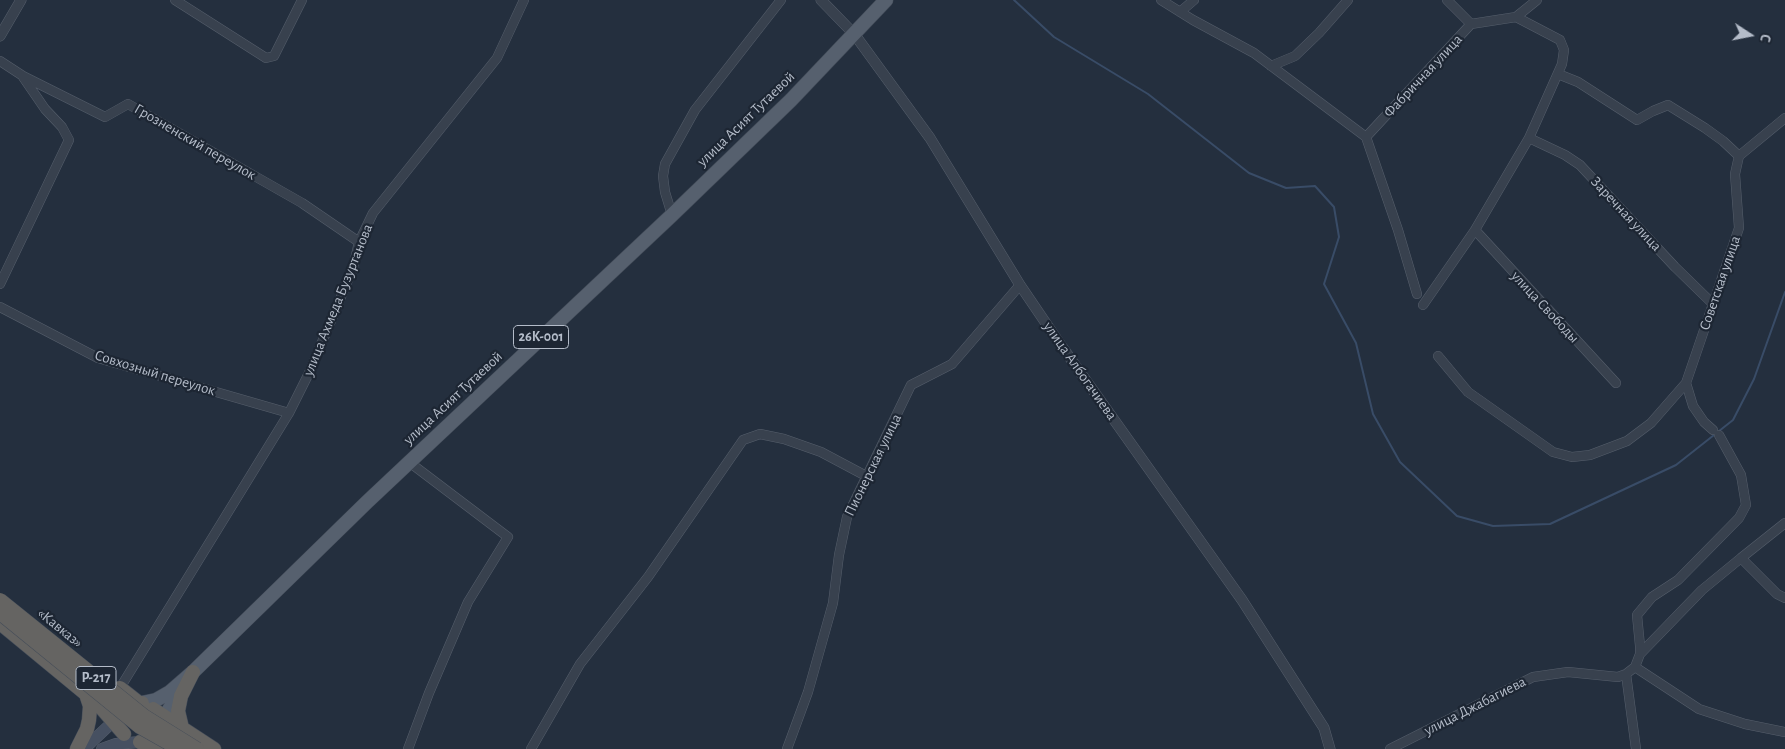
<!DOCTYPE html>
<html>
<head>
<meta charset="utf-8">
<style>
  body { margin:0 }
  #map { position:relative; width:1785px; height:749px; overflow:hidden; background:#242f3e; font-family:"Alegreya Sans",sans-serif }
  canvas { display:block }
  .north { position:absolute; left:1725px; top:10px; width:50px; height:50px; -webkit-text-stroke:4px #1d2633; paint-order:stroke; rotate:101deg; font-size:14px; font-weight:700; line-height:20px; text-align:center; color:#b4bcc9 }
  .north::after { content:''; display:block; margin:auto; width:18px; height:22px; background:#b4bcc9; clip-path:polygon(50% 0,100% 100%,50% 72%,0 100%) }
</style>
</head>
<body>
<div id="map">
<canvas width="1785" height="749"></canvas>
<div class="north">С</div>
</div>
<script>
const ctx = document.querySelector('canvas').getContext('2d');
ctx.lineJoin = 'round';
const poly = rows => new Path2D(rows.map(r => 'M' + r).join(''));
function trace(path, color, width, dash) { ctx.strokeStyle = color; ctx.lineWidth = width; ctx.lineCap = dash ? 'butt' : 'round'; ctx.setLineDash(dash || []); ctx.stroke(path); }
function label(font, color, halo, rows, align = 'center') {
  ctx.font = font + ' "Alegreya Sans",sans-serif'; ctx.lineWidth = 4.5; ctx.setLineDash([]); ctx.textBaseline = 'middle'; ctx.strokeStyle = halo; ctx.fillStyle = color; for (const [text, x, y, turn = 0] of rows) {
    ctx.save(); ctx.translate(x, y); ctx.rotate((+turn || 0) * Math.PI / 180); ctx.textAlign = isNaN(turn) ? turn : align; if (halo) ctx.strokeText(text, 0, 0); ctx.fillText(text, 0, 0); ctx.restore();
  }
}
trace(poly([
  [1014,0,1054,37,1148,94,1249,173,1286,188,1315,186,1334,207,1339,237,1324,284,1356,343,1373,414,1400,462,1457,516,1493,526,1550,524,1676,465,1733,420,1754,379,1785,292]
]), '#394c67', 2);
const minor = poly([
  [175,0,266,58,274,56,302,0],
  [1161,0,1193,20,1254,53,1366,137,1398,230,1417,294],
  [1447,0,1471,24],
  [1180,12,1194,0],
  [0,61,23,76,105,117,128,104,302,203,359,242],
  [1271,66,1295,56,1319,33,1348,0],
  [1558,74,1578,82,1637,120,1653,111,1668,105,1705,128,1723,141,1739,156],
  [1366,137,1471,24,1516,17,1537,0],
  [1529,138,1565,155,1580,165,1675,267,1713,304],
  [672,215,665,192,663,176,665,164,695,110,781,0],
  [1475,230,1616,383],
  [0,284,69,140,62,127,45,109,23,77],
  [1423,305,1475,230,1529,138,1562,64,1564,50,1560,40,1516,17],
  [0,307,98,358,289,413],
  [1438,356,1468,392,1553,452,1572,457,1590,455,1627,441,1651,423,1686,383],
  [1713,430,1704,422,1693,406,1686,383,1739,228,1735,174,1739,156,1785,118],
  [1741,558,1785,523],
  [1640,654,1702,590,1741,558,1777,594,1785,598],
  [1635,667,1699,709,1745,724,1785,732],
  [1626,674,1636,749],
  [120,688,289,413,310,371,353,268,359,242,373,213,497,58,524,0],
  [408,749,429,693,468,602,508,537,409,462],
  [531,749,580,664,648,577,743,440,760,434,784,439,821,452,868,477],
  [787,749,808,692,833,603,839,555,847,517,911,385,952,364,1020,285],
  [1390,749,1533,677,1568,672,1618,677,1626,674,1635,667,1640,654,1640,646,1637,615,1652,597,1678,580,1739,518,1746,505,1741,475,1719,435]
]);
const tertiary = poly([
  [821,0,855,35,930,138,1020,285,1058,341,1242,600,1324,728,1330,749],
  [0,36,21,0]
]);
const secondary = poly([
  [84,749,118,717],
  [102,749,116,744,140,742]
]);
const primary = poly([
  [142,703,156,700,170,692,193,672,367,502,672,215,791,100,886,0],
  [159,726,183,687]
]);
const trunk = poly([
  [0,623,97,703,124,734],
  [120,688,139,703,142,703],
  [153,709,214,749],
  [182,728,178,711,181,696,193,672],
  [140,742,156,749],
  [77,749,87,729,89,720,90,706,86,694]
]);
trace(minor, '#565f6c', 10);
trace(tertiary, '#565f6c', 11);
trace(secondary, '#565f6c', 12);
trace(primary, '#414a57', 15);
trace(trunk, '#434c59', 15);
trace(minor, '#38414e', 9);
trace(tertiary, '#38414e', 10);
trace(secondary, '#465061', 11);
trace(primary, '#56606e', 14);
trace(trunk, '#656462', 14);
const trunkBridge = poly([
  [0,600,144,716,197,749],
  [0,613,140,727,179,749]
]);
trace(trunkBridge, '#434c59', 15, []);
trace(trunkBridge, '#656462', 14);
for (const [x, y, w] of [
  [541,337,55],
  [96,678,40]
]) { const box = new Path2D(); box.roundRect(x - w / 2, y - 11.5, w, 23, 4); ctx.fillStyle = '#1d2633'; ctx.fill(box); trace(box, '#b4bcc9', 1); }
label('bold 14px', '#b4bcc9', null, [
  ["26К-001",541,337],
  ["Р-217",96,678]
]);
label('15px', '#b4bcc9', '#1d2633', [
  ["Фабричная улица",1423,76,-47],
  ["улица Асият Тутаевой",746,119,-44],
  ["Грозненский переулок",195,142,30],
  ["Заречная улица",1626,214,47],
  ["Советская улица",1720,283,-71],
  ["улица Ахмеда Бузуртанова",338,300,-68],
  ["улица Свободы",1545,307,47],
  ["улица Албогачиева",1080,371,55],
  ["Совхозный переулок",155,373,17],
  ["улица Асият Тутаевой",453,398,-43],
  ["Пионерская улица",873,465,-64],
  ["«Кавказ»",60,628,39],
  ["улица Джабагиева",1475,706,-27]
]);
</script>
</body>
</html>
